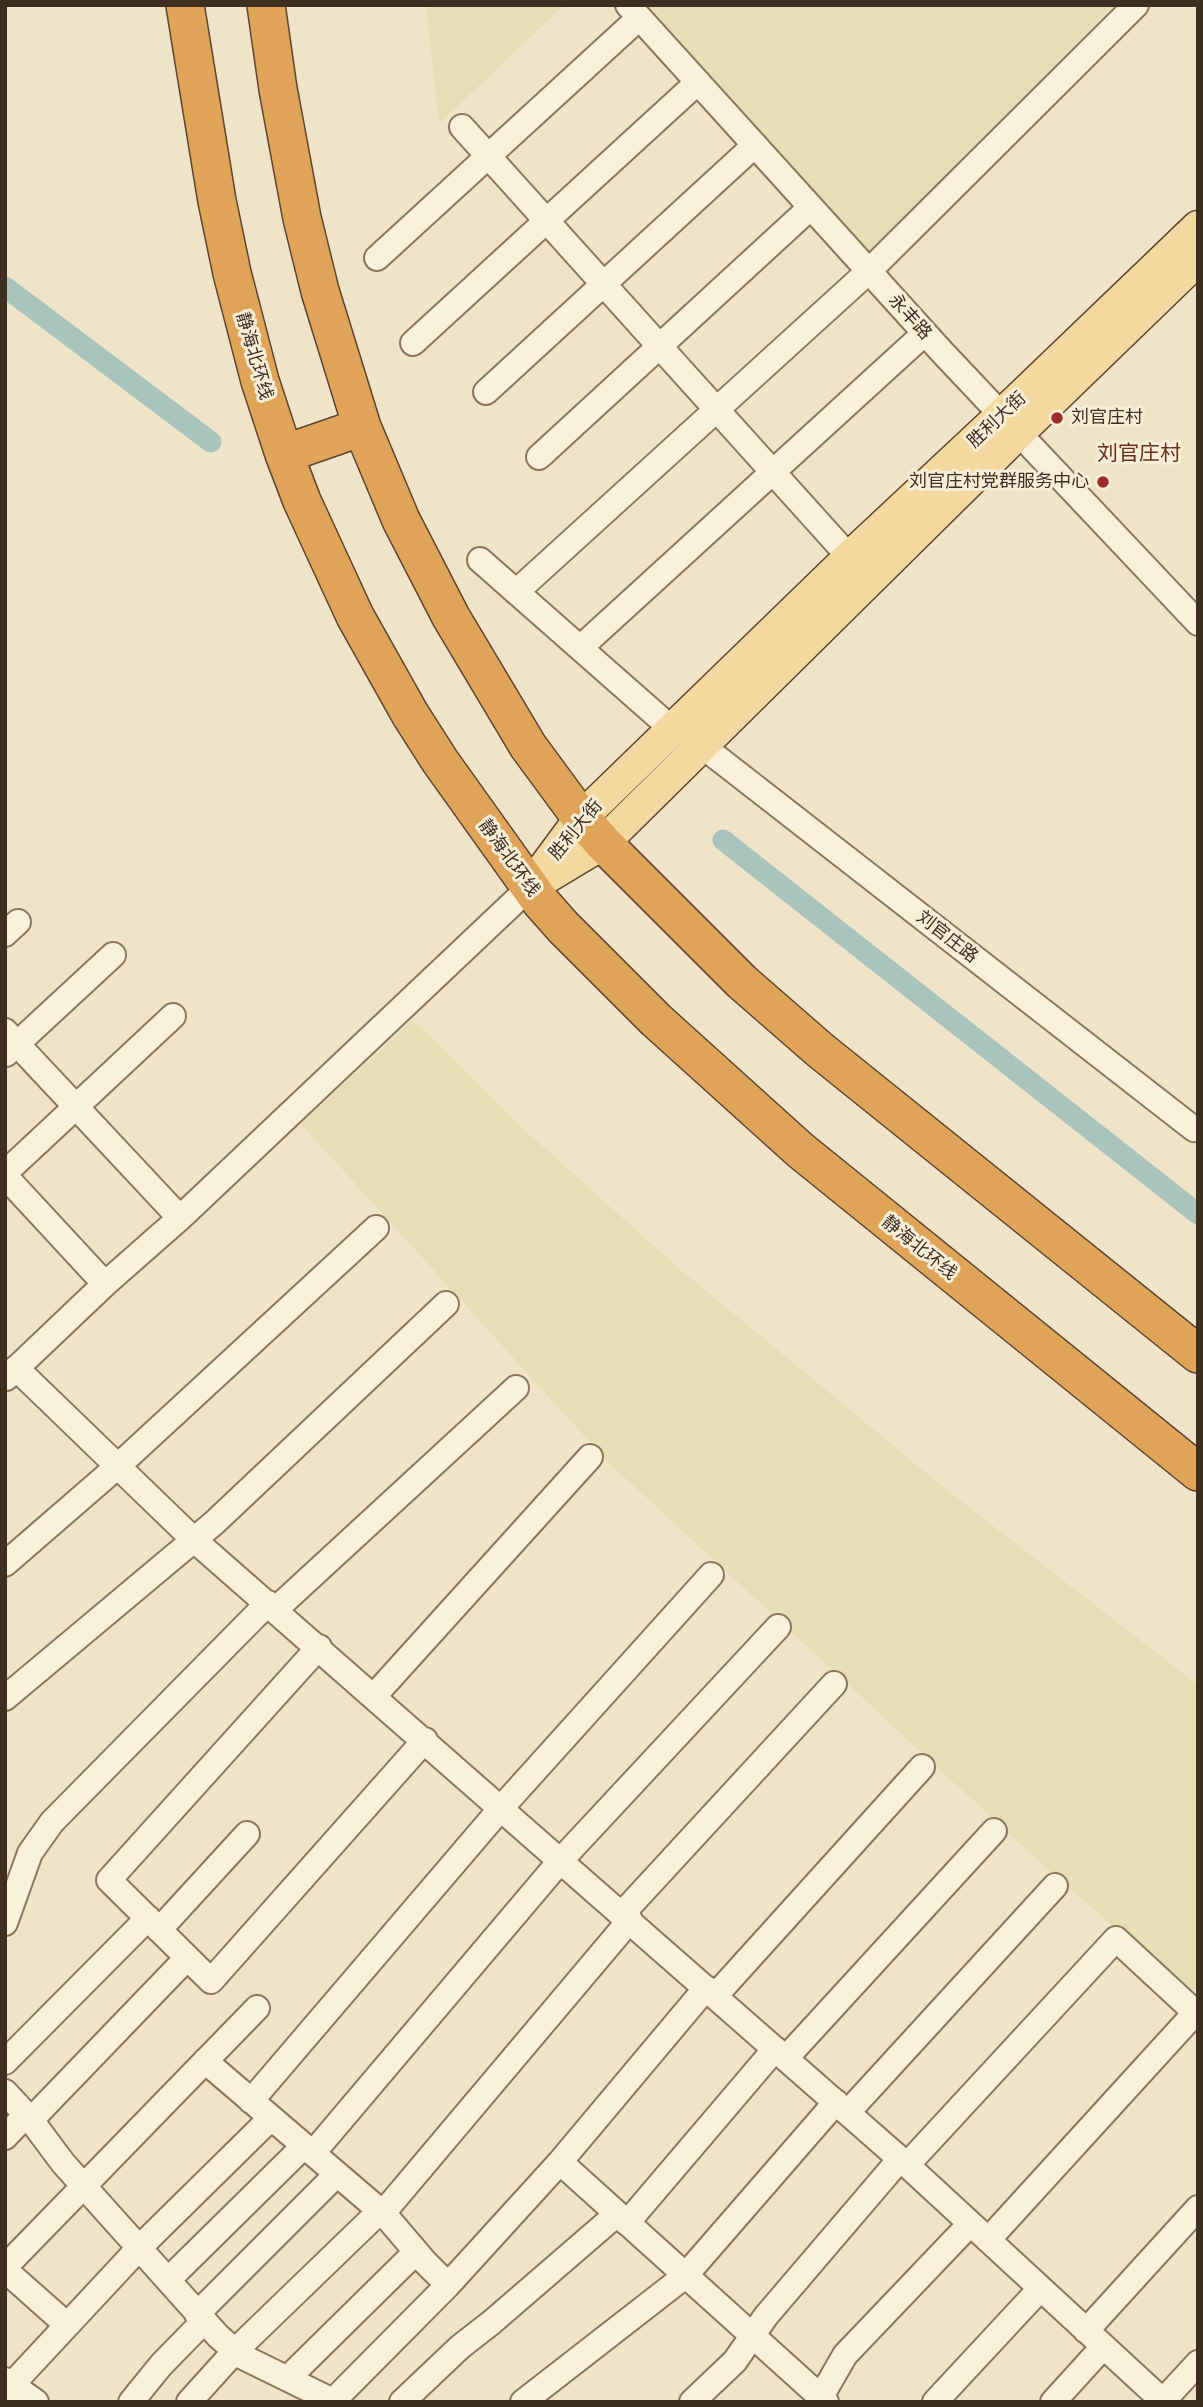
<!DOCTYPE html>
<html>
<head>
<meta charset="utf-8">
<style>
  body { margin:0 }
  #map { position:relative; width:1203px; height:2407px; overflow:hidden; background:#f0e4c8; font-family:Literata,serif }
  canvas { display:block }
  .frame { position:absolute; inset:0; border:7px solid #3d2e20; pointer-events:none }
</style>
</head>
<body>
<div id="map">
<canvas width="1203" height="2407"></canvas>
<div class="frame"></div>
</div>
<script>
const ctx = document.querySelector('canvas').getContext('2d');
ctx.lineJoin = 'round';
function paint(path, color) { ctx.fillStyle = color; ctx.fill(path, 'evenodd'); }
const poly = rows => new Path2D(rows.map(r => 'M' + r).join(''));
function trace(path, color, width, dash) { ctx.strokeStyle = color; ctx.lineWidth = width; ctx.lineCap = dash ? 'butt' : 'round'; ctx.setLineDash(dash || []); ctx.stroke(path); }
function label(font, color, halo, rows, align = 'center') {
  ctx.font = font + ' Literata,"Noto Sans SC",serif'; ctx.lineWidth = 6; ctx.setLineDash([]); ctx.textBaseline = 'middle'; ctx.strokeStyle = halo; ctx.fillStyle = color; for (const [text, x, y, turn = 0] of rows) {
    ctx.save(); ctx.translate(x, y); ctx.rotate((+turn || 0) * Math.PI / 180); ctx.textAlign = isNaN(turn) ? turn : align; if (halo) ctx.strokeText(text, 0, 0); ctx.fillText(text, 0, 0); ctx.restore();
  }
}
paint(poly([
  [426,5,564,5,439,124],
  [636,5,1121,5,865,258],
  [413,1020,519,1125,676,1266,948,1491,1198,1685,1198,1993,1176,1982,1030,1853,608,1462,301,1124]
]), '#e6deb5');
trace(poly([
  [5,287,211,442],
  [723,840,1198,1214]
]), '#a9c4bc', 21);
const minor = poly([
  [628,5,943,353,1198,623],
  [462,127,862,571],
  [377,258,639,18],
  [413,343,698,82],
  [486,392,755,145],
  [539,457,811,207],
  [480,560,672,729],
  [516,592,869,271,1136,5],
  [580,648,925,333],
  [701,745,1194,1129,1198,1127],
  [5,934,18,922],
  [5,1031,180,1218],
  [6,1054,113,955],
  [5,1173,173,1016],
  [5,1176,105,1284],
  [16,1368,193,1539,907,2165,1164,2402],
  [6,1378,105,1284,180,1218,530,887],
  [5,1564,118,1466,376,1228],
  [276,1609,516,1388],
  [319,1647,109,1880,211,1981,425,1740],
  [374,1696,590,1457],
  [5,1698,214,1523,446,1304],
  [622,1914,834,1684],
  [5,1923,30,1853,52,1822,268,1603],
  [159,1930,247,1834],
  [715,1996,922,1767],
  [786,2058,994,1831],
  [205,2061,385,2215,425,2262,448,2285],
  [5,2062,148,1918],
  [5,2092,31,2120,63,2163,218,2336,241,2356,335,2402],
  [251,2101,502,1807,711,1575],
  [848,2112,1055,1886],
  [31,2120,187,1958],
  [5,2137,26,2115],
  [313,2153,561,1860,778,1627],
  [560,2162,826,2402],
  [907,2165,1116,1939,1198,2015],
  [383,2213,630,1920],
  [627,2223,775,2049],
  [988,2240,1195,2013],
  [5,2267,257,2008],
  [5,2270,67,2325],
  [168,2280,304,2146],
  [197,2314,337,2174],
  [1086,2331,1198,2208],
  [288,2378,416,2252],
  [5,2380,36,2402],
  [5,2392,140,2247,271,2118],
  [333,2401,448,2285,560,2162,706,1988],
  [1163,2401,1198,2363],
  [131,2402,161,2365,204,2321],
  [189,2402,235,2351,380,2211],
  [402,2402,460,2347,492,2322,617,2214],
  [523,2402,685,2276,836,2102],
  [692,2402,735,2361,766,2316,900,2159],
  [818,2402,845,2355,970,2224],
  [935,2402,1040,2289],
  [1053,2402,1103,2347]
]);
const major = poly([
  [545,878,603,843,1018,433,1198,259],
  [530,887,581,818,849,558,1002,415,1198,227]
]);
const highway = poly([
  [185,5,217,201,232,273,260,381,284,454,302,501,355,616,410,714,440,761,540,901,563,927,656,1020,800,1150,1198,1472],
  [266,5,278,89,302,218,320,291,362,427,401,520,451,617,528,746,581,818,603,843,742,982,820,1050,1198,1354],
  [284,454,362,427]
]);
trace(minor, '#8d765c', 28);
trace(major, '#5b4430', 35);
trace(highway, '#5b4430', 40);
trace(minor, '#faf1dc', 24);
trace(major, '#f3d9a0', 32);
trace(highway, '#e0a458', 37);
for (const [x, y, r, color] of [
  [1057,418,7,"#9e2a2b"],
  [1103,482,7,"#9e2a2b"]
]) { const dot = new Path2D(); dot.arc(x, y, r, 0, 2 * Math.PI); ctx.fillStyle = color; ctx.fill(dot); trace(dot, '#f7eed8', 2.5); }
label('18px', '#3d2e20', '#f7eed8', [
  ["永丰路",910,317,48],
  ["静海北环线",254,356,74],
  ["胜利大街",997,420,-43],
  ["胜利大街",576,830,-50],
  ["静海北环线",509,858,54],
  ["刘官庄路",947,937,38],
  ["静海北环线",919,1248,39]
]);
label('18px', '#3d2e20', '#f7eed8', [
  ["刘官庄村",1071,418],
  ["刘官庄村党群服务中心",1089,482,"right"]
], 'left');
label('21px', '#6b2e1e', '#f7eed8', [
  ["刘官庄村",1139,454]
]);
</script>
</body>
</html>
